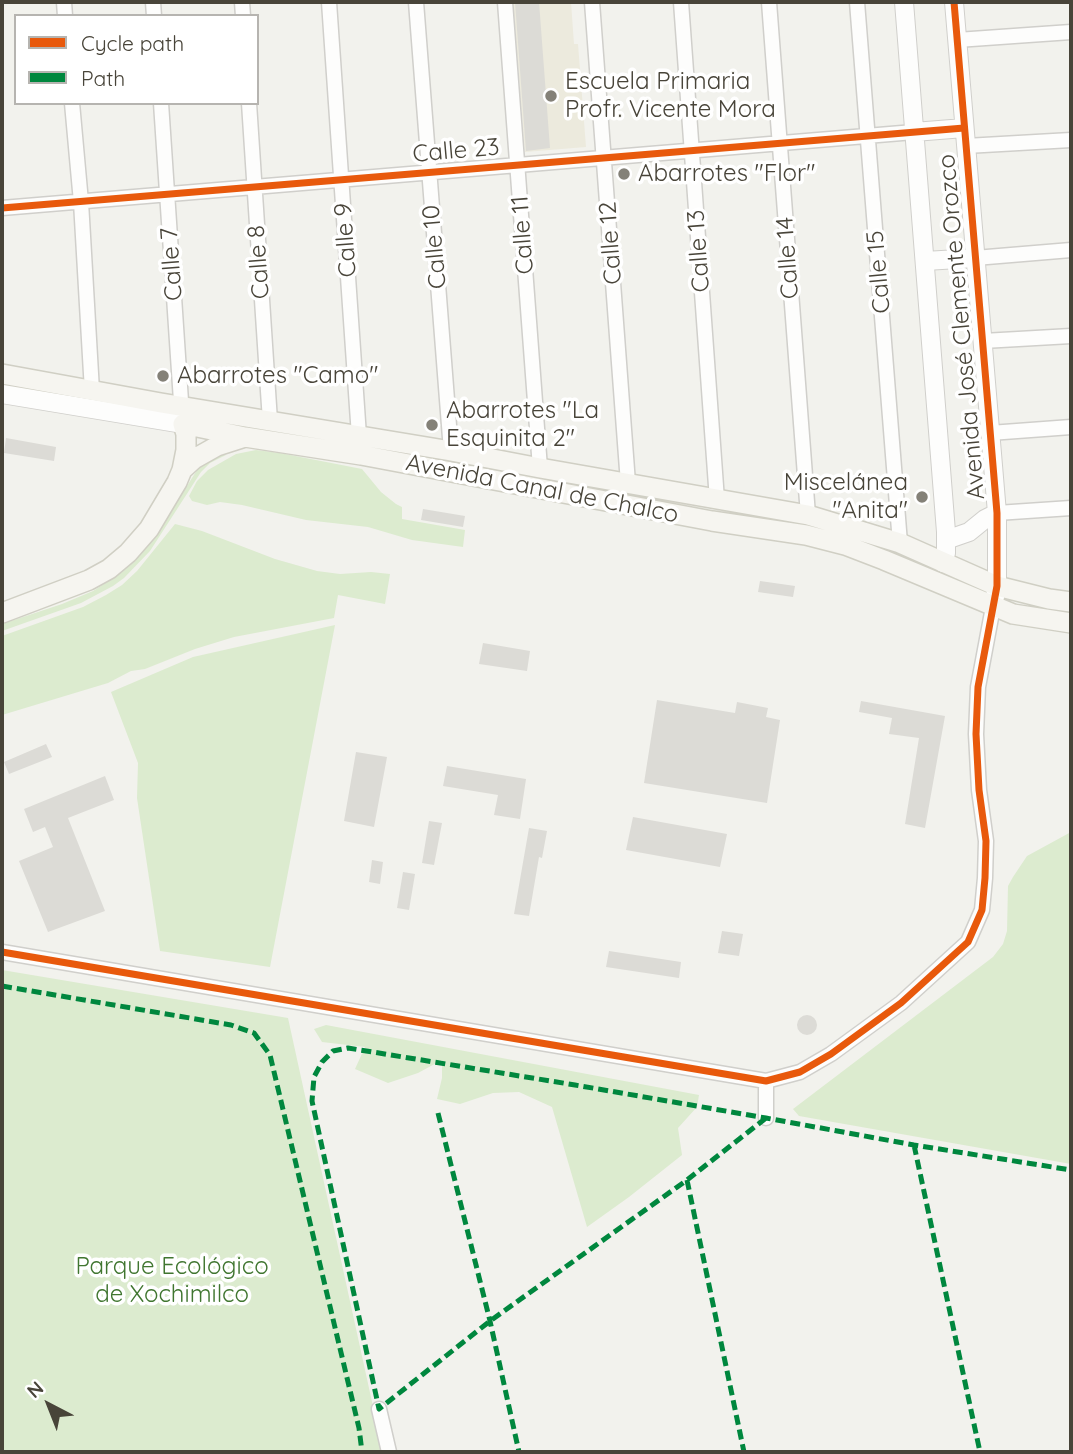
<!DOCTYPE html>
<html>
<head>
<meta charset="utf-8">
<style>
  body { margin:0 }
  #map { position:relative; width:1073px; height:1454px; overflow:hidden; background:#f2f2ed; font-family:Quicksand,sans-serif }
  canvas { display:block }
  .frame { position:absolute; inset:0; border:4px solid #484439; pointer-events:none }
  .legend { position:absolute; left:14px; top:14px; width:245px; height:91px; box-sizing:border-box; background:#fff; border:2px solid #b6b4b0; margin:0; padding:9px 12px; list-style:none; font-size:21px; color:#484439 }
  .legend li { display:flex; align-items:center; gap:14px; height:35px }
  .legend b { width:35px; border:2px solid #b6b4b0 }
  .north { position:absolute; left:14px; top:1370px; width:70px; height:70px; -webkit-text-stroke:5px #fff; paint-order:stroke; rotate:318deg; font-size:19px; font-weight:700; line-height:28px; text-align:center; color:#484439 }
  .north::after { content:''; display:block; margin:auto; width:24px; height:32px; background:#484439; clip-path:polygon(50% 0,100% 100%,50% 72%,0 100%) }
</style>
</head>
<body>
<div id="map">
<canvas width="1073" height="1454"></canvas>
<div class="frame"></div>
<ul class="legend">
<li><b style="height:9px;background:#e8590c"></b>Cycle path</li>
<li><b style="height:9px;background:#00873e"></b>Path</li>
</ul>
<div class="north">N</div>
</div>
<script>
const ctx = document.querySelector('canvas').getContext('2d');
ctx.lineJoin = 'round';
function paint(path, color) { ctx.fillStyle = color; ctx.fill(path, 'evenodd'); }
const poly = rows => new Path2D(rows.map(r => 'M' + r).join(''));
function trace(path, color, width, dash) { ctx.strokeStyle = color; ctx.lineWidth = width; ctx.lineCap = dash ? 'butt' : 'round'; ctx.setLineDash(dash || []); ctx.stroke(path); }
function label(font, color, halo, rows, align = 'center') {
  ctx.font = font + ' Quicksand,sans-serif'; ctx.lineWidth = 7; ctx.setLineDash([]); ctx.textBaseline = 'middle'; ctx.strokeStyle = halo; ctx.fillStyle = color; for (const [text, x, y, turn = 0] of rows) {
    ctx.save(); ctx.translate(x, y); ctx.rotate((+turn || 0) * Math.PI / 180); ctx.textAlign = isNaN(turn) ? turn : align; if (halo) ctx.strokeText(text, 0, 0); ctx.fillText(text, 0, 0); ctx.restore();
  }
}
paint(poly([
  [513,2,571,2,574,44,578,44,586,147,525,152]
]), '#eceadd');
paint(poly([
  [256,450,280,453,362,469,381,492,396,504,402,507,402,519,465,530,463,547,412,540,368,527,306,520,242,505,220,502,207,505,192,501,189,496,197,481,208,470,236,454],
  [219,455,226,455,210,463,201,472,150,551,124,578,113,586,81,603,2,631,2,624,62,604,93,591,121,573,134,562,155,537,197,470,205,462],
  [175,524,202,531,275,559,317,571,340,574,371,572,390,574,385,604,338,595,334,618,234,637,195,649,145,669,131,671,108,683,2,715,2,636,83,607,106,595,122,585,137,571],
  [335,625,270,967,160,951,137,798,138,763,111,692,193,657],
  [1071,832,1071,1164,799,1116,793,1109,993,957,1003,944,1007,931,1008,886,1013,877,1027,856],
  [2,970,288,1018,383,1452,2,1452],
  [326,1025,699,1095,697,1107,678,1128,682,1155,629,1197,587,1227,552,1107,519,1092,493,1093,460,1104,437,1099,442,1078,442,1060,418,1073,388,1083,355,1069,365,1047,322,1042,314,1029]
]), '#dcebcf');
paint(poly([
  [515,2,539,2,550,148,526,151],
  [6,438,56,447,54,461,4,453],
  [423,509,465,516,463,527,421,520],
  [760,581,795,586,793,597,758,592],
  [483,643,530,651,527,671,479,664],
  [657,700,735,713,737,702,768,708,766,717,780,720,767,803,644,783],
  [861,701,945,716,925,828,905,824,919,738,889,734,892,718,859,712],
  [46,744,52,757,9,774,4,762],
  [356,752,387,757,374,827,344,821],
  [447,766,526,779,520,819,494,815,498,795,443,786],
  [105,776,114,800,68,818,105,911,48,932,19,861,53,847,45,827,33,832,24,809],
  [633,817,727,834,720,867,626,850],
  [429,821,442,823,434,865,422,863],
  [529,828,547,831,542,858,539,857,529,916,514,914],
  [372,860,383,862,380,884,369,882],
  [403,872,415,874,409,910,397,908],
  [722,931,743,934,739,956,718,953],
  [609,951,681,962,679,978,606,967],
  '797 1025a10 10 0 1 1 20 0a10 10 0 1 1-20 0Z'
]), '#dcdbd6');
const minor = poly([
  [64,2,65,16],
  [153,2,154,16],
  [242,2,243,16],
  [329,2,359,436],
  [416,2,451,451],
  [505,2,540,468],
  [592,2,628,483],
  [681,2,717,500],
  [769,2,808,515],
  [857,2,900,543],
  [957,40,1071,32],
  [72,103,81,202,92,391],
  [161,103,182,416],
  [249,103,270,421],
  [966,146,1071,140],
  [2,208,914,132],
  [975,258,1071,250],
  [983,341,1071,336],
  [990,433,1071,427],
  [997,513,1071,508],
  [2,952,766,1081,800,1072,831,1054,901,1003,968,942,982,910,985,878,986,841,979,790,976,734,978,687,993,607],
  [766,1081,766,1118],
  [379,1409,389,1452]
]);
const tertiary = poly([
  [904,2,946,532,946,553,943,563],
  [954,2,997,513,997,586,995,597],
  [914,132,964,128],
  [925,261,975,258],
  [2,394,183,424],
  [946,540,969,532,985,519,997,513]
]);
const secondary = poly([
  [2,374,161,403,451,451,540,468,808,515,900,543,997,586,1049,599,1071,602],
  [182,470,194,459,217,446,242,438],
  [2,613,89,580,109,569,128,553,149,529,177,482,182,470,186,450,186,434,183,424,245,437,361,455,712,521,806,535,845,545,884,560,1013,614,1071,623]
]);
trace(minor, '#d0cfcb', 17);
trace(tertiary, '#d0cfcb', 20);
trace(secondary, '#d0cfc4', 22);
trace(minor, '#fdfdfc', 14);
trace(tertiary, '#fdfdfc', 18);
trace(secondary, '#f6f5f0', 19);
trace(poly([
  [2,986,231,1025,254,1033,270,1055,359,1428,362,1452],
  [438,1113,490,1321,519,1452],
  [766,1118,687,1180,490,1321,379,1409,312,1101,314,1077,322,1062,333,1051,348,1048,575,1085,766,1118,914,1145,1071,1170],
  [914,1145,980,1452],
  [687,1180,744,1452]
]), '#00873e', 5, [10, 5]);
trace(poly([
  [2,208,964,128],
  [2,952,766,1081,800,1072,831,1054,901,1003,968,942,982,910,985,878,986,841,979,790,976,734,978,687,997,586,997,513,954,2]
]), '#e8590c', 7);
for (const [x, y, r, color] of [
  [551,96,7,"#848178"],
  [624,174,7,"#848178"],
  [163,376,7,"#848178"],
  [432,425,7,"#848178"],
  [922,497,7,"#848178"]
]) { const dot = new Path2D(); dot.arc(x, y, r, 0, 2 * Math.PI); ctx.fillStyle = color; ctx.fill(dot); trace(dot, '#fff', 2.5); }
label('24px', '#484439', '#fff', [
  ["Escuela Primaria",565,82],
  ["Profr. Vicente Mora",565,110],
  ["Abarrotes \"Flor\"",638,174],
  ["Abarrotes \"Camo\"",177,376],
  ["Abarrotes \"La",446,411],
  ["Esquinita 2\"",446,439],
  ["Miscelánea",908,483,"right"],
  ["\"Anita\"",908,511,"right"]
], 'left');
label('24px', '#484439', '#fff', [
  ["Calle 23",456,151,-5],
  ["Calle 11",523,235,-94],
  ["Calle 9",346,240,-94],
  ["Calle 12",611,243,-94],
  ["Calle 10",435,247,-95],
  ["Calle 13",699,251,-94],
  ["Calle 14",788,258,-94],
  ["Calle 8",259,262,-94],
  ["Calle 7",172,264,-94],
  ["Calle 15",879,272,-95],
  ["Avenida José Clemente Orozco",962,327,-95],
  ["Avenida Canal de Chalco",542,489,11]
]);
label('24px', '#407630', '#fff', [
  ["Parque Ecológico",172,1267],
  ["de Xochimilco",172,1295]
]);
</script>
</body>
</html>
